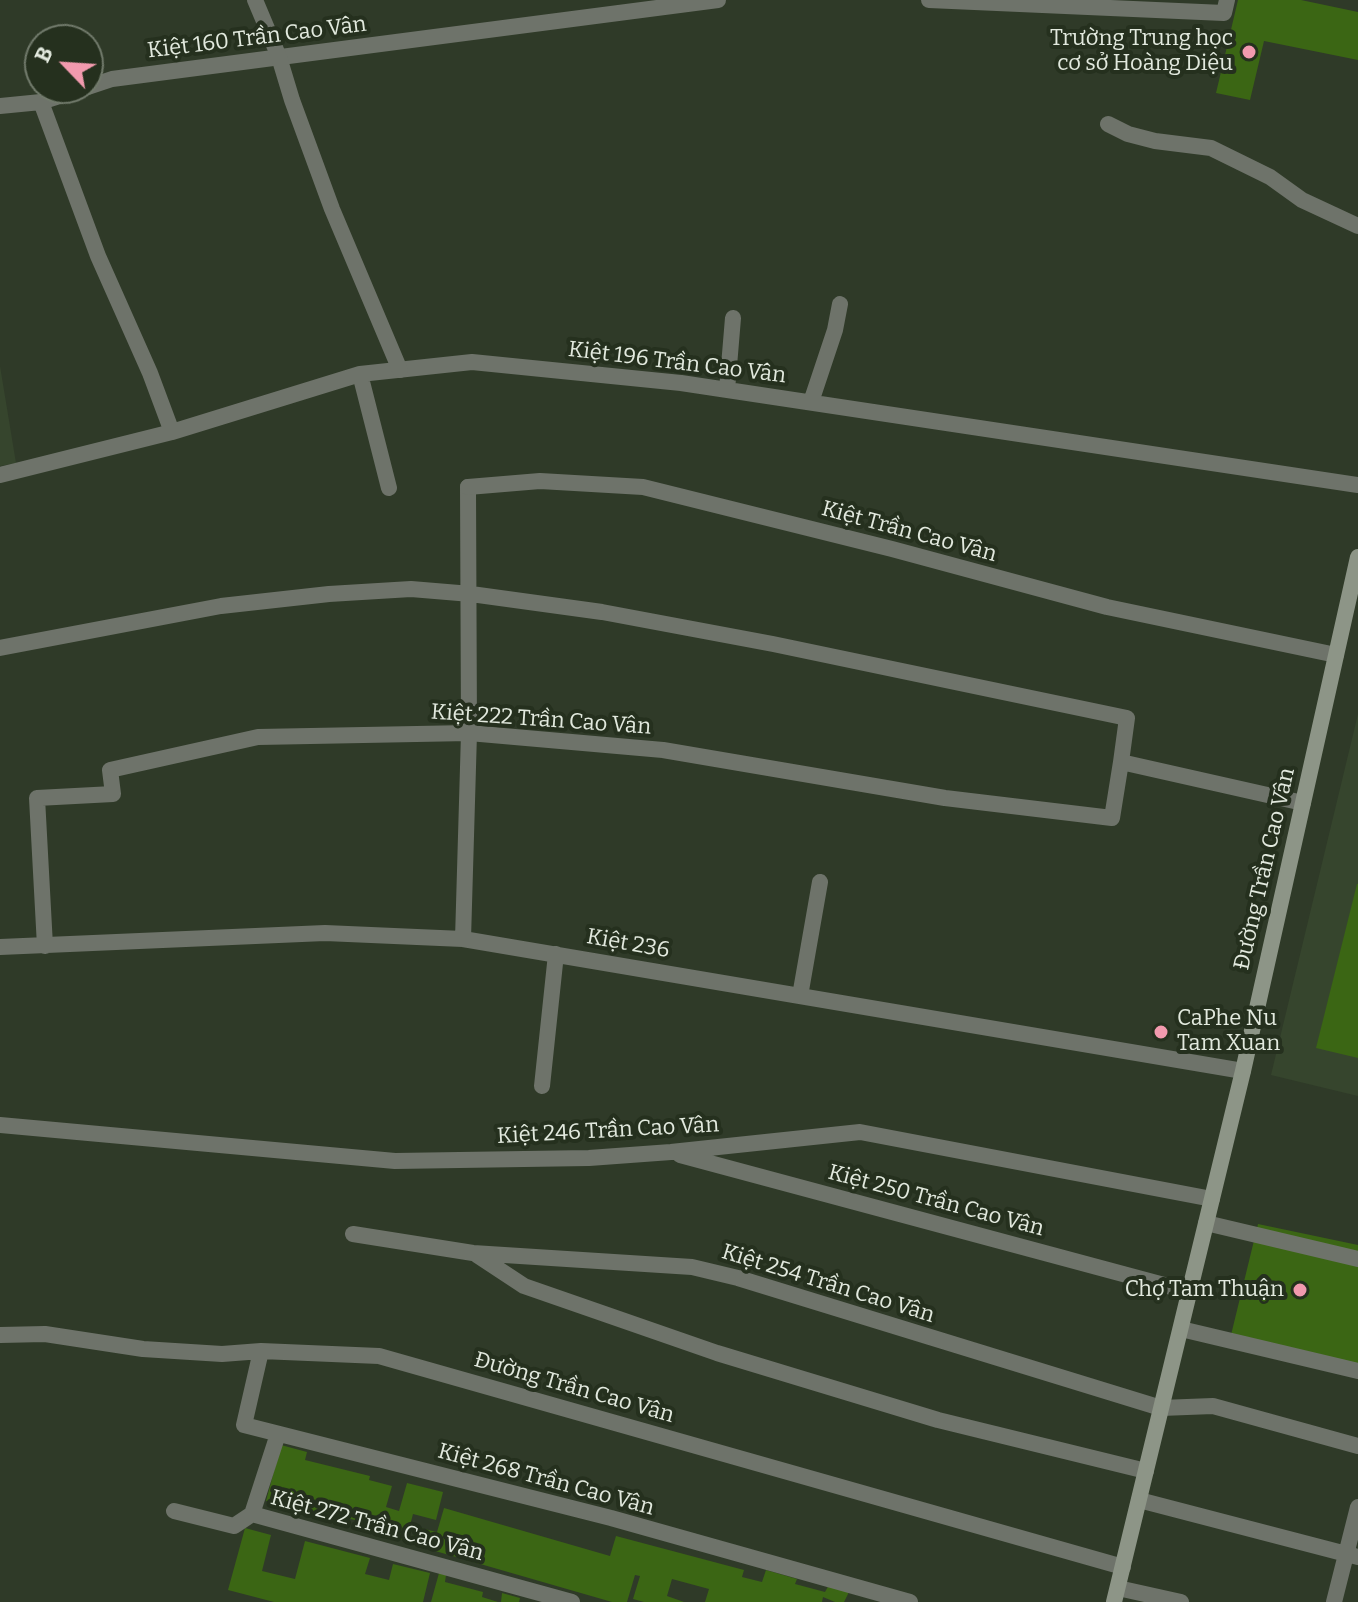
<!DOCTYPE html>
<html>
<head>
<meta charset="utf-8">
<style>
  body { margin:0 }
  #map { position:relative; width:1358px; height:1602px; overflow:hidden; background:#2f3a28; font-family:Bitter,serif }
  canvas { display:block }
  .north { position:absolute; left:24px; top:24px; width:80px; height:80px; box-sizing:border-box; background:#25301e; border:2px solid #717a6b; border-radius:50%; rotate:295deg; font-size:22px; font-weight:700; line-height:32px; text-align:center; color:#e2e9de }
  .north::after { content:''; display:block; margin:auto; width:28px; height:36px; background:#f29aae; clip-path:polygon(50% 0,100% 100%,50% 72%,0 100%) }
</style>
</head>
<body>
<div id="map">
<canvas width="1358" height="1602"></canvas>
<div class="north">B</div>
</div>
<script>
const ctx = document.querySelector('canvas').getContext('2d');
ctx.lineJoin = 'round';
function paint(path, color) { ctx.fillStyle = color; ctx.fill(path, 'evenodd'); }
const poly = rows => new Path2D(rows.map(r => 'M' + r).join(''));
function trace(path, color, width, dash) { ctx.strokeStyle = color; ctx.lineWidth = width; ctx.lineCap = dash ? 'butt' : 'round'; ctx.setLineDash(dash || []); ctx.stroke(path); }
function label(font, color, halo, rows, align = 'center') {
  ctx.font = font + ' Bitter,serif'; ctx.lineWidth = 8; ctx.setLineDash([]); ctx.textBaseline = 'middle'; ctx.strokeStyle = halo; ctx.fillStyle = color; for (const [text, x, y, turn = 0] of rows) {
    ctx.save(); ctx.translate(x, y); ctx.rotate((+turn || 0) * Math.PI / 180); ctx.textAlign = isNaN(turn) ? turn : align; if (halo) ctx.strokeText(text, 0, 0); ctx.fillText(text, 0, 0); ctx.restore();
  }
}
paint(poly([
  [0,366,16,463,0,466],
  [1358,714,1358,1096,1271,1075]
]), '#36452d');
paint(poly([
  [1238,0,1301,0,1358,12,1358,60,1264,41,1250,100,1216,93],
  [1357,884,1358,884,1358,1058,1316,1048],
  [1258,1224,1358,1245,1358,1364,1231,1335],
  [281,1445,307,1452,305,1460,370,1476,369,1480,392,1486,386,1507,399,1511,407,1483,443,1492,436,1520,413,1514,406,1541,357,1527,359,1521,338,1516,337,1521,305,1512,307,1506,294,1502,293,1507,266,1501],
  [444,1508,610,1556,616,1536,744,1570,742,1577,762,1582,766,1570,797,1579,795,1584,825,1592,830,1583,849,1592,844,1602,835,1602,823,1597,822,1602,705,1602,709,1589,672,1579,667,1596,684,1602,644,1602,633,1599,640,1576,635,1575,627,1602,612,1602,411,1544,416,1527,437,1532],
  [245,1528,271,1535,262,1571,295,1579,305,1541,370,1558,365,1574,389,1580,393,1564,430,1573,423,1602,274,1602,228,1590],
  [439,1573,446,1575,445,1582,483,1592,482,1597,498,1602,431,1602],
  [502,1593,520,1598,519,1602,501,1602]
]), '#3b6614');
trace(poly([
  [929,0,1224,13,1227,0],
  [88,87,112,79,718,0],
  [41,102,98,256,150,373,172,432],
  [0,106,41,102,85,88],
  [1108,124,1128,134,1155,141,1211,148,1270,177,1302,200,1358,226],
  [360,374,389,488],
  [727,390,733,318],
  [811,402,835,330,840,304],
  [0,475,172,432,360,374,472,362,681,383,1358,485],
  [0,648,221,606,329,594,411,589,471,594,602,612,773,644,1127,718,1121,762,1303,803],
  [463,939,469,733,468,487],
  [45,946,37,798,113,794,110,770,258,737,469,733,663,750,945,798,1112,818,1121,762],
  [0,947,325,933,463,939,1243,1071],
  [800,996,820,882],
  [542,1086,556,954],
  [0,1125,395,1161,589,1158,671,1152,860,1132,1212,1199],
  [680,1155,1190,1292],
  [1206,1223,1358,1259],
  [353,1234,473,1253,692,1267,738,1278,1161,1408,1213,1406,1358,1446],
  [477,1255,524,1286,717,1353,938,1420,1146,1471],
  [1181,1329,1358,1371],
  [0,1335,45,1334,143,1349,222,1354,261,1351,379,1356,1123,1567],
  [261,1351,244,1425,611,1518,910,1602],
  [1139,1500,1358,1557],
  [174,1511,234,1526,252,1514,572,1602],
  [252,1514,278,1434],
  [1118,1588,1181,1602],
  [1334,1602,1358,1507]
]), '#6e736a', 16);
trace(poly([
  [255,0,279,57,292,100,332,209,400,370],
  [468,487,540,481,643,487,892,549,1107,607,1336,655]
]), '#6e736a', 16);
trace(poly([
  [1114,1602,1243,1071,1358,557]
]), '#8d9587', 16);
for (const [x, y, r, color] of [
  [1249,52,8,"#f29aae"],
  [1161,1032,8,"#f29aae"],
  [1300,1290,8,"#f29aae"]
]) { const dot = new Path2D(); dot.arc(x, y, r, 0, 2 * Math.PI); ctx.fillStyle = color; ctx.fill(dot); trace(dot, '#25301e', 3); }
label('22px', '#e2e9de', '#25301e', [
  ["Kiệt 160 Trần Cao Vân",257,38,-7],
  ["Kiệt 196 Trần Cao Vân",677,363,7],
  ["Kiệt Trần Cao Vân",909,532,15],
  ["Kiệt 222 Trần Cao Vân",541,720,4],
  ["Đường Trần Cao Vân",1265,869,-77],
  ["Kiệt 236",628,944,10],
  ["Kiệt 246 Trần Cao Vân",608,1131,-3],
  ["Kiệt 250 Trần Cao Vân",936,1201,15],
  ["Kiệt 254 Trần Cao Vân",828,1284,17],
  ["Đường Trần Cao Vân",574,1388,16],
  ["Kiệt 268 Trần Cao Vân",546,1480,15],
  ["Kiệt 272 Trần Cao Vân",377,1526,15]
]);
label('22px', '#e2e9de', '#25301e', [
  ["Trường Trung học",1233,39],
  ["cơ sở Hoàng Diệu",1233,64],
  ["CaPhe Nu",1177,1019,"left"],
  ["Tam Xuan",1177,1044,"left"],
  ["Chợ Tam Thuận",1284,1290]
], 'right');
</script>
</body>
</html>
